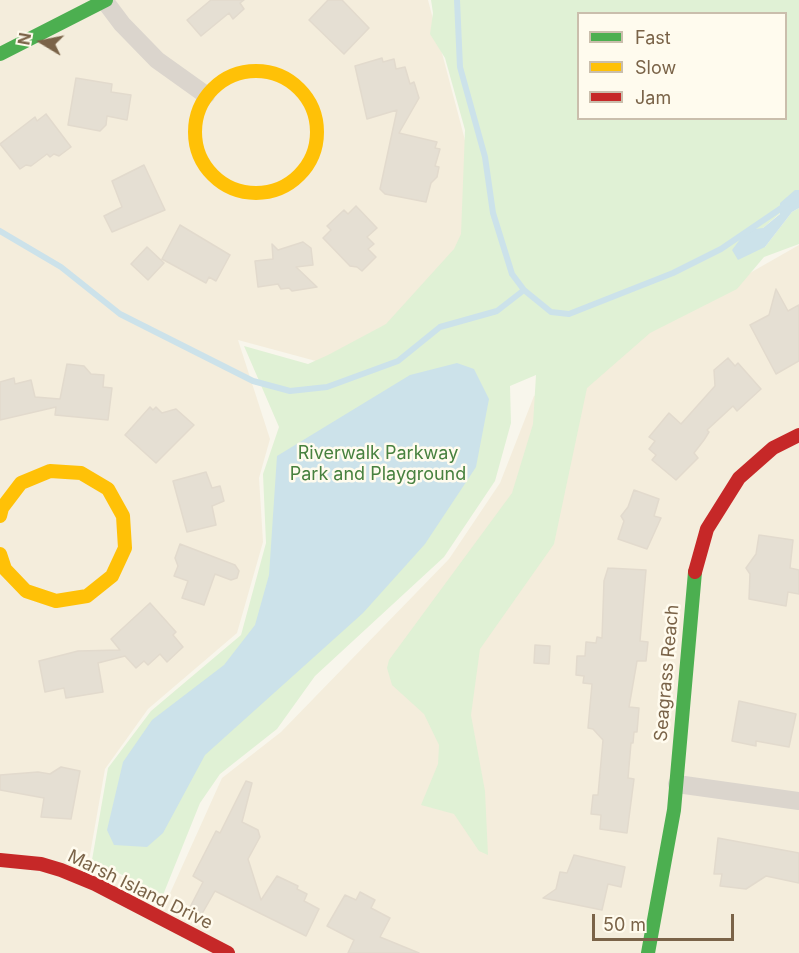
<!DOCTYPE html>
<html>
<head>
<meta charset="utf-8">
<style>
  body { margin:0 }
  #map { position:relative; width:799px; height:953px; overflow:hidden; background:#f8f6ec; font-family:Inter,sans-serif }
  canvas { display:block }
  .legend { position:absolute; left:577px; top:12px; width:210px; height:108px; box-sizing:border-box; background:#fffbee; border:2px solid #cabeac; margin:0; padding:8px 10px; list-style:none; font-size:18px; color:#7a6348 }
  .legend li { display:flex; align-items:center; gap:12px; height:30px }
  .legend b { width:30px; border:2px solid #cabeac }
  .north { position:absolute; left:12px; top:12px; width:60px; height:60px; -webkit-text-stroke:4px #fffbee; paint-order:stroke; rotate:280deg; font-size:16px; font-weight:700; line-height:24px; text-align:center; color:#7a6348 }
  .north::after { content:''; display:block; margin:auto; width:21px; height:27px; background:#7a6348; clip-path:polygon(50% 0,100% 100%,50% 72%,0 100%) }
  .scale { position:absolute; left:592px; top:914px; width:142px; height:27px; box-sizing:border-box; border:3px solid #7a6348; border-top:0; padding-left:8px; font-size:18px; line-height:21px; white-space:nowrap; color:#7a6348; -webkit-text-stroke:4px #fffbee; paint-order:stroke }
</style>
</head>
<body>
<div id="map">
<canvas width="799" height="953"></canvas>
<ul class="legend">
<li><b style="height:8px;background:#4caf50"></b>Fast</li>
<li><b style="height:8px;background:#ffc107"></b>Slow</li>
<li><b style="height:8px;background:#c62828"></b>Jam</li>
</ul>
<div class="north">N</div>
<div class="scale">50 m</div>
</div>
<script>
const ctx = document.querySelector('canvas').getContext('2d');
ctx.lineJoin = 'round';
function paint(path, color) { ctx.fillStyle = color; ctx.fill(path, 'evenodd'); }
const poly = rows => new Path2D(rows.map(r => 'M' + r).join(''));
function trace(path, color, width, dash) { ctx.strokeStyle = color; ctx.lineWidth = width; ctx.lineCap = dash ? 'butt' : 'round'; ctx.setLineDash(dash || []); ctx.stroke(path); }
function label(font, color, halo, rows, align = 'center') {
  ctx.font = font + ' Inter,sans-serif'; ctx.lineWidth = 5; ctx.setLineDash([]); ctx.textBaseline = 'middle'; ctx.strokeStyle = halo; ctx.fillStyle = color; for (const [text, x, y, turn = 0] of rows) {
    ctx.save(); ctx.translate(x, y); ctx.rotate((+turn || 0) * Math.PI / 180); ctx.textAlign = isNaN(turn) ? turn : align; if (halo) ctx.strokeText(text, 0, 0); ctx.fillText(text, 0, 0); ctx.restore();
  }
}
paint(poly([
  [0,0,428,0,480,197,478,267,327,364,238,340,270,439,259,478,263,542,237,633,148,709,105,769,89,860,167,900,222,778,281,732,449,559,500,483,534,396,799,245,799,953,0,953]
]), '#f4eddc');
paint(poly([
  [431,0,799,0,799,197,763,228,765,247,792,212,799,208,799,244,764,257,737,289,650,333,587,388,554,544,480,649,471,715,485,791,488,855,479,851,454,814,421,805,438,764,439,745,424,714,392,685,387,668,389,660,512,493,533,424,536,375,510,386,511,423,495,481,444,557,315,676,277,729,220,774,200,803,163,895,92,860,108,768,151,711,241,635,266,543,263,474,279,427,244,346,308,364,328,355,386,324,454,249,461,234,465,130,445,58,430,34,433,13],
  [578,14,786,14,786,118,578,118]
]), '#e0f1d5');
paint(poly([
  [795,190,799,190,799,208,792,212,765,247,738,260,732,250,747,230,763,228,780,214,780,203],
  [457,363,474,369,489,399,476,467,425,544,363,613,205,755,163,833,147,847,114,845,107,830,123,762,152,720,224,665,255,625,269,575,277,456,410,375]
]), '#cce2ea');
trace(poly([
  [457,0,460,67,485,157,493,213,512,274,524,290,551,312,569,314,673,273,721,249,799,196],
  [0,231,61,267,120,314,253,381,290,391,327,387,398,361,440,327,497,311,524,290]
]), '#cce2ea', 6);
const building = poly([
  [211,0,244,0,240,3,244,9,233,19,229,13,201,36,187,20,211,0],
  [328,0,342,0,369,28,344,54,309,20,328,0],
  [382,58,383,62,394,59,396,69,405,67,410,84,414,82,419,98,399,133,437,142,435,148,440,149,435,166,439,167,437,177,431,183,426,202,385,194,380,189,397,110,367,119,355,66,382,58],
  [76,78,112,84,111,92,131,95,127,120,107,116,106,125,100,131,68,125,76,78],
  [46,114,71,147,59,156,54,154,50,157,47,154,31,166,26,165,20,169,0,144,35,117,37,121,46,114],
  [144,165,165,210,112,232,104,216,122,207,112,181,144,165],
  [356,206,377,228,367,237,374,244,368,249,376,257,362,271,357,267,350,266,323,238,331,230,327,226,344,210,348,214,356,206],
  [180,225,230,255,216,281,209,277,206,283,162,259,180,225],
  [303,242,311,248,313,265,296,267,317,287,292,291,289,288,281,289,278,284,258,287,255,261,273,259,272,244,278,250,303,242],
  [147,247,164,263,148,280,131,264,147,247],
  [776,289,788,311,799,305,799,361,776,374,750,325,769,315,776,289],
  [728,358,735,366,738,363,761,389,737,411,733,406,707,430,709,432,704,440,694,453,698,458,676,480,652,460,656,455,649,449,655,441,649,437,669,413,681,424,715,386,714,370,728,358],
  [67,364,84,366,91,374,104,375,103,387,112,388,108,420,55,415,56,407,0,420,0,382,14,378,15,384,31,380,35,397,60,399,67,364],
  [150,407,153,410,156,407,162,413,176,409,194,425,156,463,125,435,150,407],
  [206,472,212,488,220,486,224,501,212,506,216,525,187,532,173,481,206,472],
  [634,490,659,499,654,516,661,518,647,549,618,539,624,521,621,516,628,507,634,490],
  [759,535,793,540,790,568,799,570,799,594,788,592,786,606,749,599,750,574,746,568,756,554,759,535],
  [180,544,235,565,239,571,237,578,231,580,215,574,204,605,182,598,188,581,174,576,178,566,175,558,180,544],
  [608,568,646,570,640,641,648,642,646,661,637,661,629,707,639,708,637,732,634,732,633,743,631,743,628,778,634,779,627,833,600,829,601,815,591,814,593,795,598,795,603,740,593,729,588,728,592,684,583,683,584,676,576,675,577,656,585,656,586,642,596,643,597,637,602,638,604,581,608,568],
  [150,603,176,632,173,635,183,647,167,662,160,654,148,665,144,661,136,668,125,656,98,663,103,692,66,698,64,688,45,692,39,661,78,651,120,650,111,639,150,603],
  [535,645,550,646,549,664,534,663,535,645],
  [739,701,796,714,789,747,756,741,756,746,732,741,739,701],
  [61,767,80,771,71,819,41,817,44,798,0,790,0,775,38,772,50,774,61,767],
  [246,781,252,783,242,822,258,830,260,837,248,859,261,900,277,876,298,886,297,889,307,894,304,901,319,909,306,936,215,891,199,919,187,913,203,882,193,876,216,831,220,833,246,781],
  [718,838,799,853,799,883,766,876,746,889,720,886,722,874,714,874,718,838],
  [574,855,625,867,621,887,608,884,602,910,543,898,556,889,560,872,567,873,574,855],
  [360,892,375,900,371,908,390,918,380,937,419,953,348,953,354,940,327,926,345,895,356,900,360,892]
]);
paint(building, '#e5dfd3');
trace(building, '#e2dacd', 1.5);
trace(poly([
  [104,0,122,24,157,60,206,95],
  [677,784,799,801]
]), '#dbd5cd', 18);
trace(poly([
  [0,54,106,0],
  [648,953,674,810,695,572]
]), '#4caf50', 14);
trace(poly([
  '195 132a61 61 0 1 1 122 0a61 61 0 1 1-122 0Z',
  [0,516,2,508,21,483,50,471,81,473,108,489,123,516,125,548,112,576,87,596,56,601,26,591,5,569,0,554]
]), '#ffc107', 14);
trace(poly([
  [695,572,707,529,739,478,773,448,799,435],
  [0,860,41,864,61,870,95,884,228,953]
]), '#c62828', 14);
label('18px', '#47813f', '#fffbee', [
  ["Riverwalk Parkway",378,454],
  ["Park and Playground",378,475]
]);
label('18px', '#7a6348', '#fffbee', [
  ["Seagrass Reach",667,673,-85],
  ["Marsh Island Drive",140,890,26]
]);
</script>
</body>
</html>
